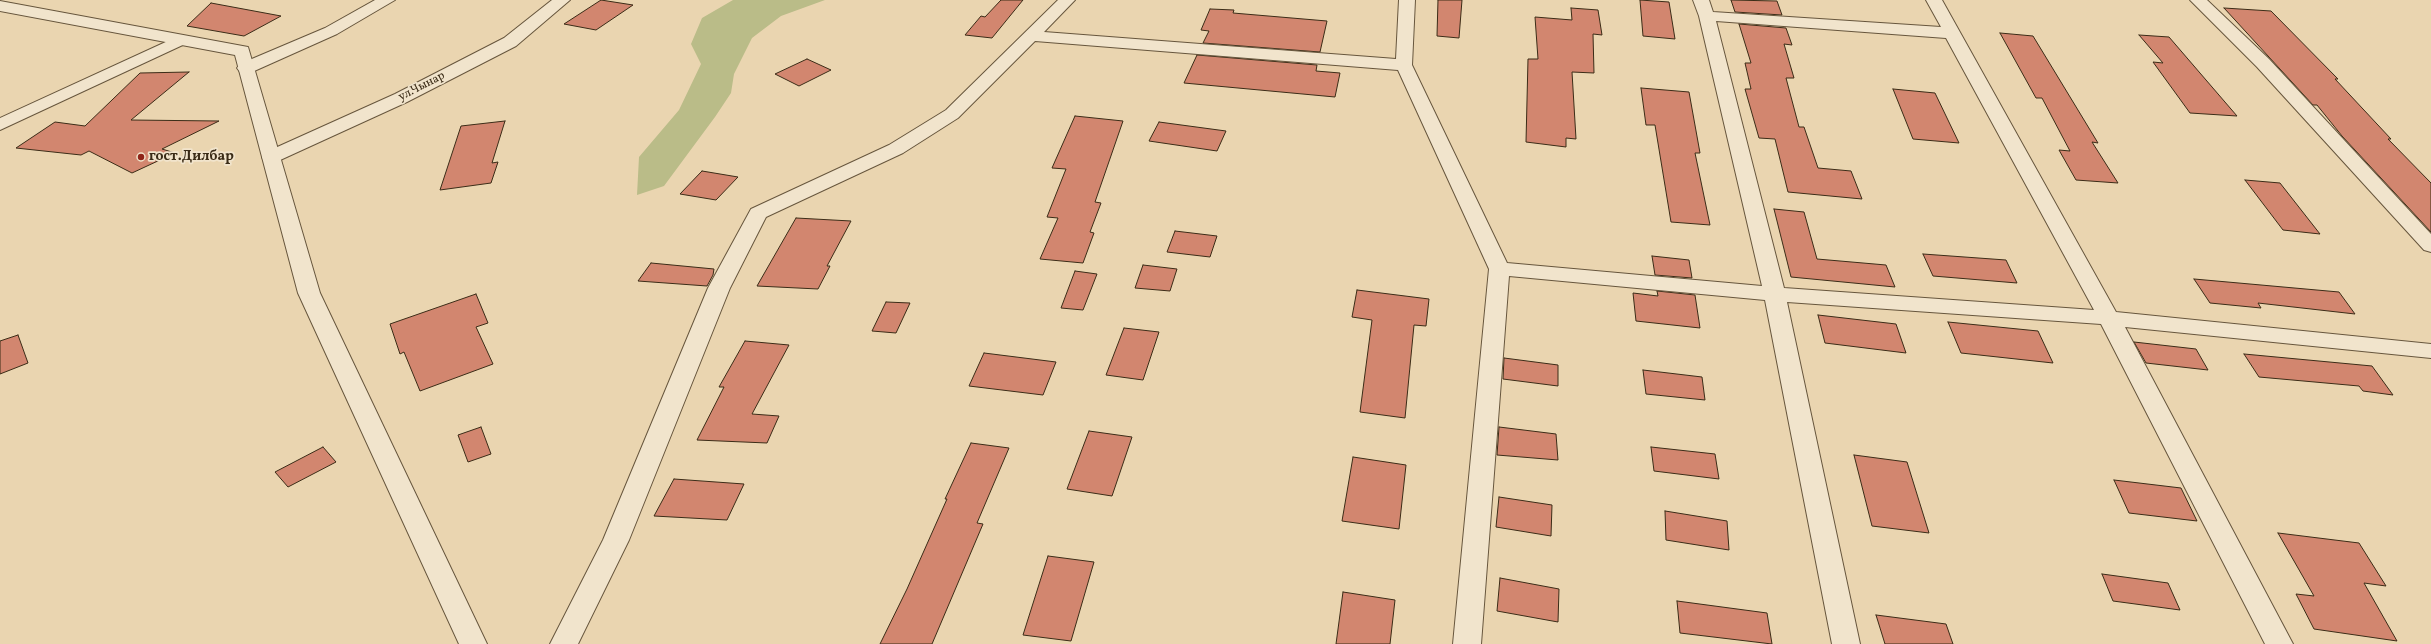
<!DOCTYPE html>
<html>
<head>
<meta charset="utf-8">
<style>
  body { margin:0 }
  canvas { display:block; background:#ead5b0 }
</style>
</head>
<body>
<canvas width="2431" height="644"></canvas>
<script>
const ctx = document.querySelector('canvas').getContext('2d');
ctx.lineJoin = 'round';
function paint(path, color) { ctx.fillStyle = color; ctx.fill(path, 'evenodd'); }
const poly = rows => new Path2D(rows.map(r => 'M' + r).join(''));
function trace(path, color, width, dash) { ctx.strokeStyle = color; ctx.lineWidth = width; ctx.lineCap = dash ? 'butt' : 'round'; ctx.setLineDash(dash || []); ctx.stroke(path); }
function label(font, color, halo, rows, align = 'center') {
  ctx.font = font + ' Vollkorn,serif'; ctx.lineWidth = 3.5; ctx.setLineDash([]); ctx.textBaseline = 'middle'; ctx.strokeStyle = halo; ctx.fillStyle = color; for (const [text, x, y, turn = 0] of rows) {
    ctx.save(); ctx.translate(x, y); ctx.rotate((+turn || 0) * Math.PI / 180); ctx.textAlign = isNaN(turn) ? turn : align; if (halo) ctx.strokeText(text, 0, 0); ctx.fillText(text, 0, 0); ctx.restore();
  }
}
paint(poly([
  [733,0,825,0,781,16,752,38,734,74,731,93,715,117,664,186,637,195,639,157,679,110,701,64,691,44,702,18]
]), '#babc88');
const building = poly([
  [601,0,633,5,596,30,564,24,601,0],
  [1001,0,1023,0,992,38,965,35,981,16,985,17,1001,0],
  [1438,0,1462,0,1459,38,1437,36,1438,0],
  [1640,0,1669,2,1675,39,1643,36,1640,0],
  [1731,0,1777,1,1782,15,1735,12,1731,0],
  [211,3,281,16,244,36,187,26,211,3],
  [1571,8,1598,10,1602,35,1593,34,1594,73,1572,72,1576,139,1566,138,1566,147,1526,142,1528,59,1538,59,1535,17,1572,20,1571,8],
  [2224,8,2271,11,2338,79,2335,79,2391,139,2388,139,2431,183,2431,232,2342,136,2317,105,2313,105,2224,8],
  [1210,9,1234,10,1233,13,1327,21,1320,52,1203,43,1209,31,1201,30,1210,9],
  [1739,24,1786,28,1792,45,1784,44,1794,78,1786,78,1799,127,1804,127,1818,168,1851,171,1862,199,1788,192,1775,139,1759,138,1745,89,1751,89,1745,63,1751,63,1739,24],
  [2000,33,2033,36,2098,143,2092,142,2118,183,2076,180,2059,150,2070,151,2042,98,2036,98,2000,33],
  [2139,35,2169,37,2237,116,2190,113,2153,62,2163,63,2139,35],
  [1197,55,1317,65,1316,71,1340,73,1335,97,1184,83,1197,55],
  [807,59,831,70,799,86,775,74,807,59],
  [189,72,131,120,219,121,162,149,175,153,132,173,89,151,81,155,16,148,55,122,85,126,140,73,189,72],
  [1641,88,1689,92,1700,153,1695,153,1710,225,1671,222,1655,125,1646,125,1641,88],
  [1893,89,1935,93,1959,143,1913,139,1893,89],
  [1075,116,1123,121,1095,202,1101,203,1090,232,1094,233,1083,263,1040,259,1058,218,1047,217,1066,169,1052,168,1075,116],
  [505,121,492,163,498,162,491,183,440,190,461,126,505,121],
  [1159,122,1226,131,1217,151,1149,141,1159,122],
  [702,171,738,177,716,200,680,194,702,171],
  [2245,180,2280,183,2320,234,2283,230,2245,180],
  [1774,209,1804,212,1817,259,1886,265,1895,287,1791,277,1774,209],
  [796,218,851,221,827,266,830,266,818,289,757,286,796,218],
  [1175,231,1217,236,1210,257,1167,252,1175,231],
  [1923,254,2006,260,2017,283,1933,276,1923,254],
  [1652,256,1689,260,1692,278,1655,275,1652,256],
  [651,263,714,269,713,275,707,286,638,281,651,263],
  [1143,265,1177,269,1170,291,1135,288,1143,265],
  [1075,271,1097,274,1083,310,1061,308,1075,271],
  [2194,279,2339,292,2355,314,2258,303,2261,308,2210,303,2194,279],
  [1357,290,1429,299,1426,326,1414,325,1405,418,1360,412,1372,320,1352,317,1357,290],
  [1657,291,1695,295,1700,328,1636,321,1633,293,1658,296,1657,291],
  [476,294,488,323,476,327,493,364,420,391,404,352,400,354,390,324,476,294],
  [886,302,910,303,896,333,872,331,886,302],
  [1818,315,1896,324,1906,353,1825,343,1818,315],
  [1948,322,2038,331,2053,363,1961,353,1948,322],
  [1124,328,1159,332,1143,380,1106,375,1124,328],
  [18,335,28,363,0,374,0,341,18,335],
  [745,341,789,345,752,414,779,416,767,443,697,440,724,387,719,387,745,341],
  [2134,342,2196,349,2208,370,2146,363,2134,342],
  [984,353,1056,362,1043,395,969,386,984,353],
  [2244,354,2372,366,2393,395,2363,391,2359,386,2259,377,2244,354],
  [1504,358,1558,365,1558,386,1503,379,1504,358],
  [1643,370,1702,377,1705,400,1646,394,1643,370],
  [481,427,491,454,468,462,458,435,481,427],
  [1499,427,1556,434,1558,460,1497,455,1499,427],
  [1089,431,1132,437,1112,496,1067,489,1089,431],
  [971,443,1009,448,977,523,983,524,932,644,880,644,907,589,947,499,945,499,971,443],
  [323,447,336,462,288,487,275,472,323,447],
  [1651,447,1715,454,1719,479,1654,471,1651,447],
  [1854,455,1907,462,1929,533,1872,526,1854,455],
  [1353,457,1406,465,1399,529,1342,521,1353,457],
  [674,479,744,484,727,520,654,516,674,479],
  [2114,480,2181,488,2197,521,2129,513,2114,480],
  [1499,497,1552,505,1551,536,1496,527,1499,497],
  [1665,511,1727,521,1729,550,1666,540,1665,511],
  [2278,533,2359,543,2386,586,2364,583,2397,641,2314,629,2296,594,2314,596,2278,533],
  [1048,556,1094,562,1071,641,1023,635,1048,556],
  [2102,574,2168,583,2180,610,2113,601,2102,574],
  [1500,578,1559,589,1558,622,1497,611,1500,578],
  [1343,592,1395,600,1390,644,1336,644,1343,592],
  [1677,601,1767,613,1772,644,1680,633,1677,601],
  [1876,615,1946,624,1953,644,1885,644,1876,615]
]);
paint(building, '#d2866f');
trace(building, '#3b2c17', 1);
const minor = poly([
  [375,0,395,0,337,34,252,72,240,72,237,68,240,64,325,28,375,0],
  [552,0,570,0,516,46,407,102,278,161,271,163,264,161,262,157,264,153,395,94,504,38,552,0],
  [1058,0,1075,0,1044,32,1396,59,1399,0,1415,0,1412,65,1507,263,1762,286,1699,16,1693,0,1709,0,1713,12,1941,27,1926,0,1942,0,2116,312,2431,344,2431,358,2125,327,2293,644,2265,644,2101,324,1787,302,1860,644,1832,644,1765,300,1509,276,1481,644,1453,644,1489,269,1398,70,1035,41,958,118,903,153,766,217,730,288,629,540,578,644,550,644,603,540,708,288,751,209,889,145,946,110,1058,0],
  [1716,21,1946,38,2094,310,1784,288,1716,21],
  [2190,0,2207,0,2269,59,2431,234,2431,252,2424,250,2257,67,2190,0],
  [181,35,187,37,189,40,187,43,0,130,0,118,181,35]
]);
const tertiary = poly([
  [0,1,248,47,320,293,487,644,459,644,298,293,235,55,0,11,0,1]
]);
trace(minor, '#67563d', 2);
trace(tertiary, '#67563d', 2);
paint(minor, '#f1e4cc');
paint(tertiary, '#f1e4cc');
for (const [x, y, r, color] of [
  [141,157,4,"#8f2418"]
]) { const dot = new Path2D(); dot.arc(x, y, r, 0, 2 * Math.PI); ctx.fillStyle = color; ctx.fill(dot); trace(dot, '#f1e4cc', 1.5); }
label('12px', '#3b2c17', '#f1e4cc', [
  ["ул.Чынар",422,87,-27]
]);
label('bold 14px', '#3b2c17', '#f1e4cc', [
  ["гост.Дилбар",149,157]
], 'left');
</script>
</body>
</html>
